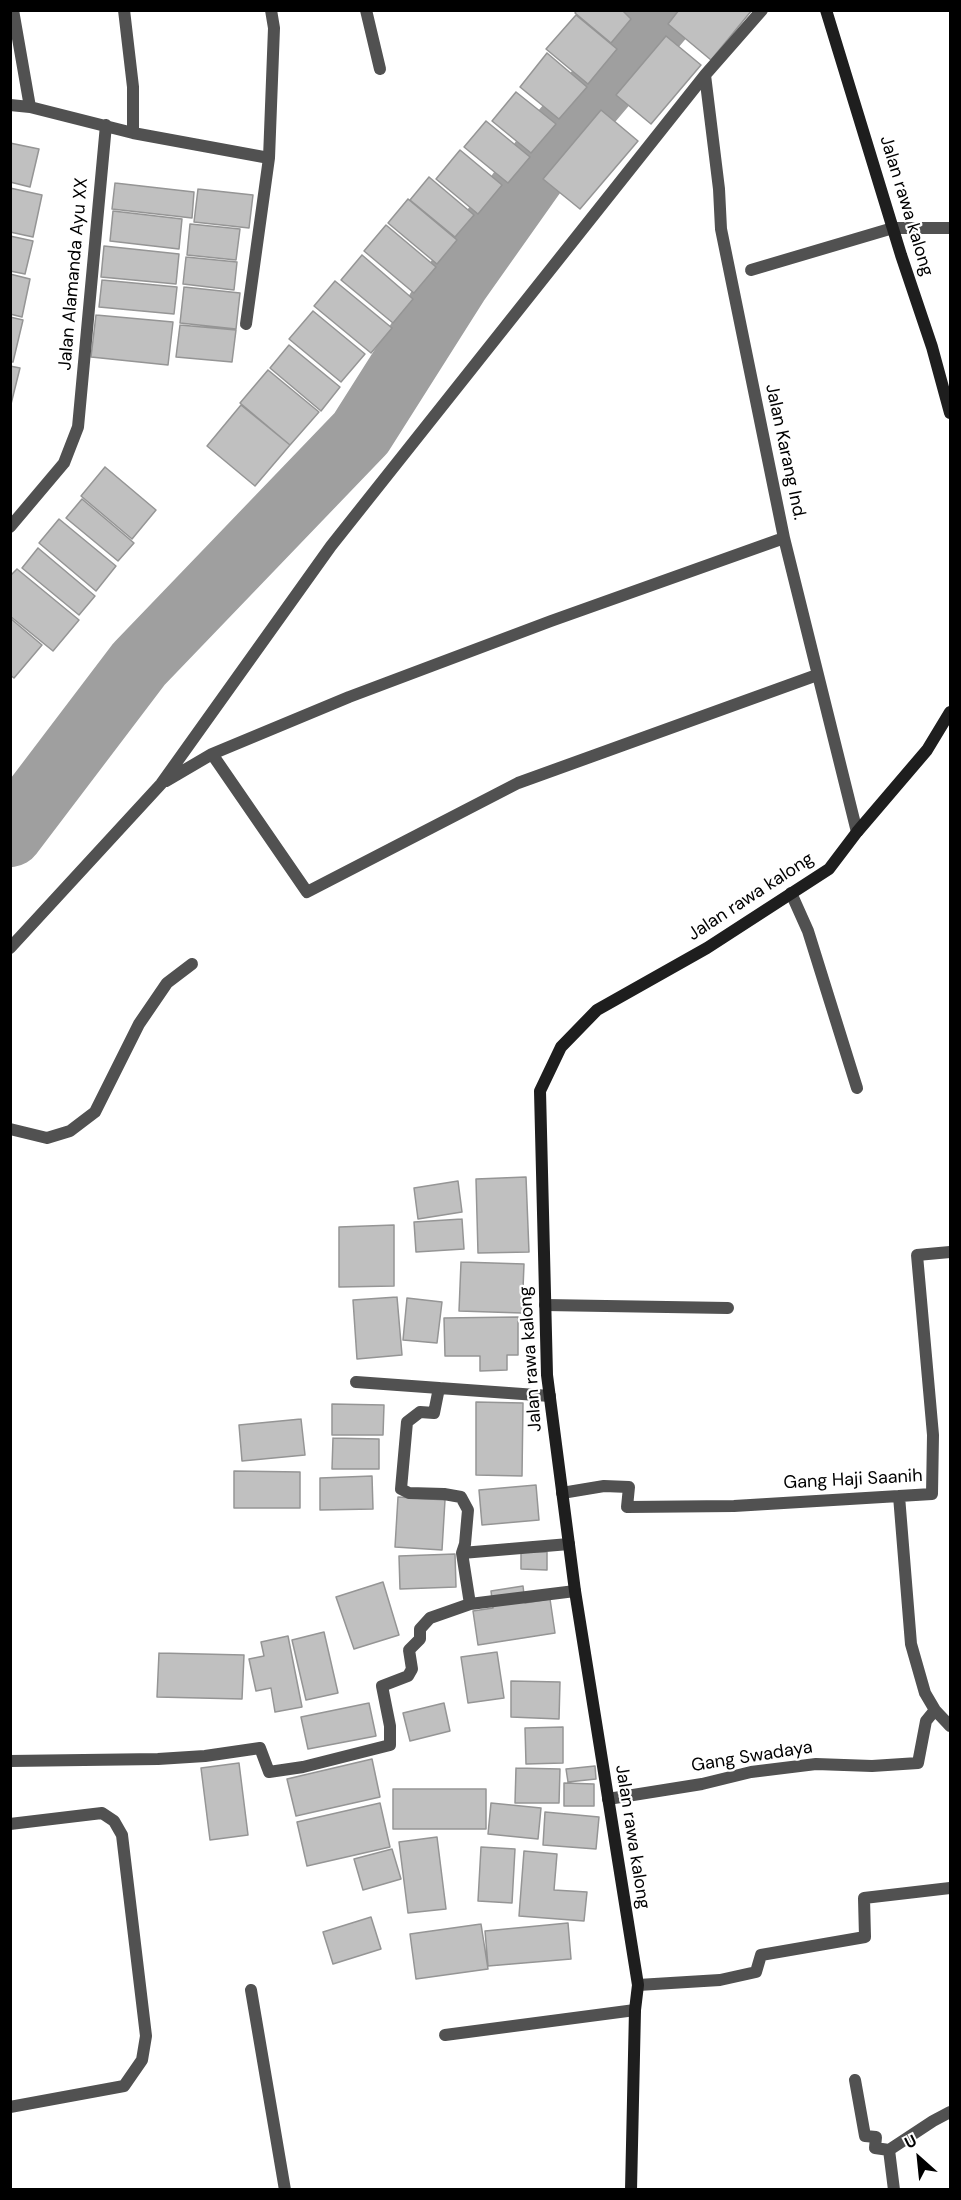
<!DOCTYPE html>
<html>
<head>
<meta charset="utf-8">
<style>
	body { margin:0 }
	#map { position:relative; width:961px; height:2200px; overflow:hidden; background:#fff; font-family:"DM Sans",sans-serif }
	canvas { display:block }
	.frame { position:absolute; inset:0; border:12px solid #000; pointer-events:none }
	.north { position:absolute; left:889px; top:2128px; width:60px; height:60px; -webkit-text-stroke:4px #fff; paint-order:stroke; rotate:333deg; font-size:16px; font-weight:700; line-height:24px; text-align:center; color:#000 }
	.north::after { content:''; display:block; margin:auto; width:21px; height:27px; background:#000; clip-path:polygon(50% 0,100% 100%,50% 72%,0 100%) }
</style>
</head>
<body>
<div id="map">
<canvas width="961" height="2200"></canvas>
<div class="frame"></div>
<div class="north">U</div>
</div>
<script>
const ctx = document.querySelector('canvas').getContext('2d');
ctx.lineJoin = 'round';
function toPath(rows) {
  const path = new Path2D();
  for (const r of rows) {
    path.moveTo(r[0], r[1]);
    for (let i = 2; i < r.length; i += 2) path.lineTo(r[i], r[i + 1]);
  }
  return path;
}
function trace(path, color, width, dash) {
  ctx.strokeStyle = color;
  ctx.lineWidth = width;
  ctx.lineCap = dash ? 'butt' : 'round';
  ctx.setLineDash(dash || []);
  ctx.stroke(path);
}
function paint(path, color) {
  ctx.fillStyle = color;
  ctx.fill(path, 'evenodd');
}
function label(font, color, halo, rows, align = 'center') {
  ctx.font = font + ' "DM Sans",sans-serif';
  ctx.lineWidth = 4.5;
  ctx.setLineDash([]);
  ctx.textBaseline = 'middle';
  ctx.strokeStyle = halo;
  ctx.fillStyle = color;
  for (const [text, x, y, turn = 0] of rows) {
    ctx.save();
    ctx.translate(x, y);
    ctx.rotate((+turn || 0) * Math.PI / 180);
    ctx.textAlign = isNaN(turn) ? turn : align;
    if (halo) ctx.strokeText(text, 0, 0);
    ctx.fillText(text, 0, 0);
    ctx.restore();
  }
}
const river = toPath([
	[10,834,139,664,361,433,456,283,560,136,667,10]
]);
const building = toPath([
	[577,10,622,10,631,19,611,43,575,13,577,10],
	[679,10,752,10,711,60,668,24,679,10],
	[576,15,617,49,588,84,546,49,576,15],
	[666,36,701,65,651,124,616,95,666,36],
	[547,53,587,87,559,119,520,87,547,53],
	[516,92,556,124,531,153,492,121,516,92],
	[601,110,638,141,580,209,543,179,601,110],
	[486,121,530,157,508,183,464,147,486,121],
	[10,143,39,149,30,187,10,182,10,143],
	[460,150,502,185,478,214,436,179,460,150],
	[429,177,474,215,455,237,410,200,429,177],
	[115,183,194,192,192,218,112,209,115,183],
	[10,188,42,195,33,237,10,232,10,188],
	[198,189,253,195,249,228,194,222,198,189],
	[408,199,457,240,437,264,388,223,408,199],
	[113,211,182,219,179,249,110,241,113,211],
	[190,224,240,229,236,260,187,255,190,224],
	[386,225,436,267,414,293,364,251,386,225],
	[10,236,33,241,25,274,10,271,10,236],
	[104,246,179,254,176,284,101,277,104,246],
	[362,255,413,299,393,323,341,280,362,255],
	[186,257,237,262,234,290,183,284,186,257],
	[10,274,30,279,22,317,10,314,10,274],
	[102,280,177,287,174,314,99,307,102,280],
	[335,281,392,328,371,353,314,306,335,281],
	[184,287,240,293,236,329,180,323,184,287],
	[313,311,365,354,341,382,289,339,313,311],
	[96,315,173,322,168,365,91,357,96,315],
	[10,317,23,320,13,362,10,362,10,317],
	[180,325,236,330,232,362,176,357,180,325],
	[289,345,340,387,321,411,270,368,289,345],
	[10,366,20,368,10,408,10,366],
	[268,370,319,412,290,445,240,403,268,370],
	[241,405,290,445,255,486,207,446,241,405],
	[105,467,156,510,132,539,81,496,105,467],
	[82,499,134,543,118,561,66,518,82,499],
	[59,519,116,566,96,591,39,543,59,519],
	[38,548,95,596,79,615,22,568,38,548],
	[17,569,79,620,53,651,10,616,10,576,17,569],
	[10,618,42,645,14,678,10,675,10,618],
	[526,1177,529,1252,478,1253,476,1179,526,1177],
	[458,1181,462,1212,418,1219,414,1188,458,1181],
	[462,1219,464,1249,416,1252,414,1222,462,1219],
	[394,1225,394,1286,339,1287,339,1227,394,1225],
	[461,1262,524,1264,522,1313,459,1311,461,1262],
	[397,1297,402,1355,357,1359,353,1300,397,1297],
	[407,1298,442,1302,437,1343,403,1340,407,1298],
	[518,1317,518,1355,507,1355,507,1370,480,1371,480,1356,445,1356,444,1318,518,1317],
	[476,1402,523,1403,522,1476,476,1475,476,1402],
	[332,1404,384,1405,383,1435,332,1435,332,1404],
	[301,1419,305,1455,242,1461,239,1425,301,1419],
	[333,1438,379,1439,379,1469,332,1469,333,1438],
	[234,1471,300,1472,300,1508,234,1508,234,1471],
	[372,1476,373,1509,320,1510,320,1478,372,1476],
	[536,1485,539,1520,482,1525,479,1490,536,1485],
	[398,1497,445,1500,442,1550,395,1547,398,1497],
	[521,1552,547,1552,547,1570,521,1569,521,1552],
	[455,1554,456,1587,400,1589,399,1556,455,1554],
	[383,1582,399,1635,354,1649,336,1597,383,1582],
	[523,1586,525,1603,550,1599,555,1633,478,1645,473,1611,493,1608,491,1591,523,1586],
	[324,1632,338,1693,306,1700,292,1640,324,1632],
	[288,1636,302,1707,275,1712,271,1688,256,1691,249,1659,264,1656,261,1642,288,1636],
	[497,1652,504,1698,468,1703,461,1657,497,1652],
	[159,1653,244,1655,242,1699,157,1697,159,1653],
	[511,1681,560,1682,559,1719,511,1717,511,1681],
	[369,1703,376,1736,308,1749,301,1717,369,1703],
	[444,1703,450,1731,410,1741,403,1713,444,1703],
	[563,1727,563,1763,526,1764,525,1728,563,1727],
	[372,1759,380,1797,296,1816,287,1779,372,1759],
	[239,1763,248,1835,210,1840,201,1768,239,1763],
	[595,1766,596,1779,568,1782,566,1769,595,1766],
	[516,1768,560,1769,559,1803,515,1803,516,1768],
	[564,1783,594,1784,594,1806,564,1806,564,1783],
	[393,1789,486,1789,486,1829,393,1829,393,1789],
	[380,1803,390,1847,307,1866,297,1822,380,1803],
	[491,1803,541,1808,538,1839,488,1834,491,1803],
	[545,1812,599,1817,596,1849,543,1845,545,1812],
	[437,1837,446,1909,408,1913,399,1842,437,1837],
	[481,1847,515,1849,512,1903,478,1901,481,1847],
	[392,1849,401,1879,363,1890,354,1859,392,1849],
	[524,1851,557,1854,554,1890,587,1892,584,1921,519,1916,524,1851],
	[371,1917,381,1949,333,1964,323,1932,371,1917],
	[568,1923,571,1959,488,1966,485,1931,568,1923],
	[481,1924,488,1969,416,1979,410,1934,481,1924]
]);
const lane = toPath([
	[751,270,893,228],
	[10,1824,102,1813,114,1821,122,1835,146,2036,142,2060,124,2086,10,2107],
	[445,2035,635,2010]
]);
const street = toPath([
	[13,10,30,107],
	[124,10,133,87,133,133],
	[366,10,380,69],
	[705,75,719,189,721,229,784,538,857,832],
	[10,105,30,107,133,133,269,158],
	[893,228,950,228],
	[246,324,269,158,274,28,271,10],
	[10,527,64,463,78,427,106,125],
	[212,754,307,892,518,783,817,675],
	[166,781,212,754,349,697,551,621,784,538],
	[791,893,808,931,857,1088],
	[10,948,161,784,331,546,705,75,762,10],
	[10,1129,47,1138,70,1131,95,1112,139,1024,167,983,192,964],
	[545,1305,728,1308],
	[356,1382,550,1396],
	[562,1493,604,1486,629,1487,627,1507,734,1506,932,1494,933,1435,917,1255,950,1252],
	[899,1496,911,1644,925,1693,935,1710,950,1726],
	[462,1553,569,1544],
	[470,1604,575,1591],
	[10,1761,158,1759,205,1756,260,1748,269,1772,303,1767,390,1745,390,1726,382,1686,408,1676,412,1669,409,1650,420,1639,420,1629,430,1618,470,1604,462,1553,465,1544,468,1510,461,1497,444,1494,409,1493,401,1489,407,1422,420,1412,434,1413,439,1388],
	[608,1799,702,1784,751,1772,816,1764,872,1766,918,1763,926,1721,935,1710],
	[638,1985,720,1980,756,1972,761,1955,865,1937,864,1898,950,1888],
	[251,1990,285,2190],
	[855,2080,865,2136,876,2137,875,2148,889,2150,894,2190],
	[889,2150,933,2121,950,2112]
]);
const secondary = toPath([
	[826,10,901,255,932,347,950,413],
	[631,2190,635,2010,638,1985,575,1591,547,1375,540,1091,561,1047,597,1010,707,948,829,869,857,832,927,750,950,712]
]);
const streetNames = [
	["Jalan rawa kalong",906,206,73],
	["Jalan Alamanda Ayu XX",74,274,-85],
	["Jalan Karang Ind.",785,452,78],
	["Jalan rawa kalong",751,897,-33],
	["Jalan rawa kalong",531,1359,-94],
	["Gang Haji Saanih",853,1480,-3],
	["Gang Swadaya",752,1757,-9],
	["Jalan rawa kalong",632,1837,81]
];
trace(river, '#9f9f9f', 66);
paint(building, '#c0c0c0');
trace(building, '#959595', 1.5);
trace(lane, '#515151', 12);
trace(street, '#515151', 12);
trace(secondary, '#1e1e1e', 12);
label('18px', '#000', '#fff', streetNames);
</script>
</body>
</html>
